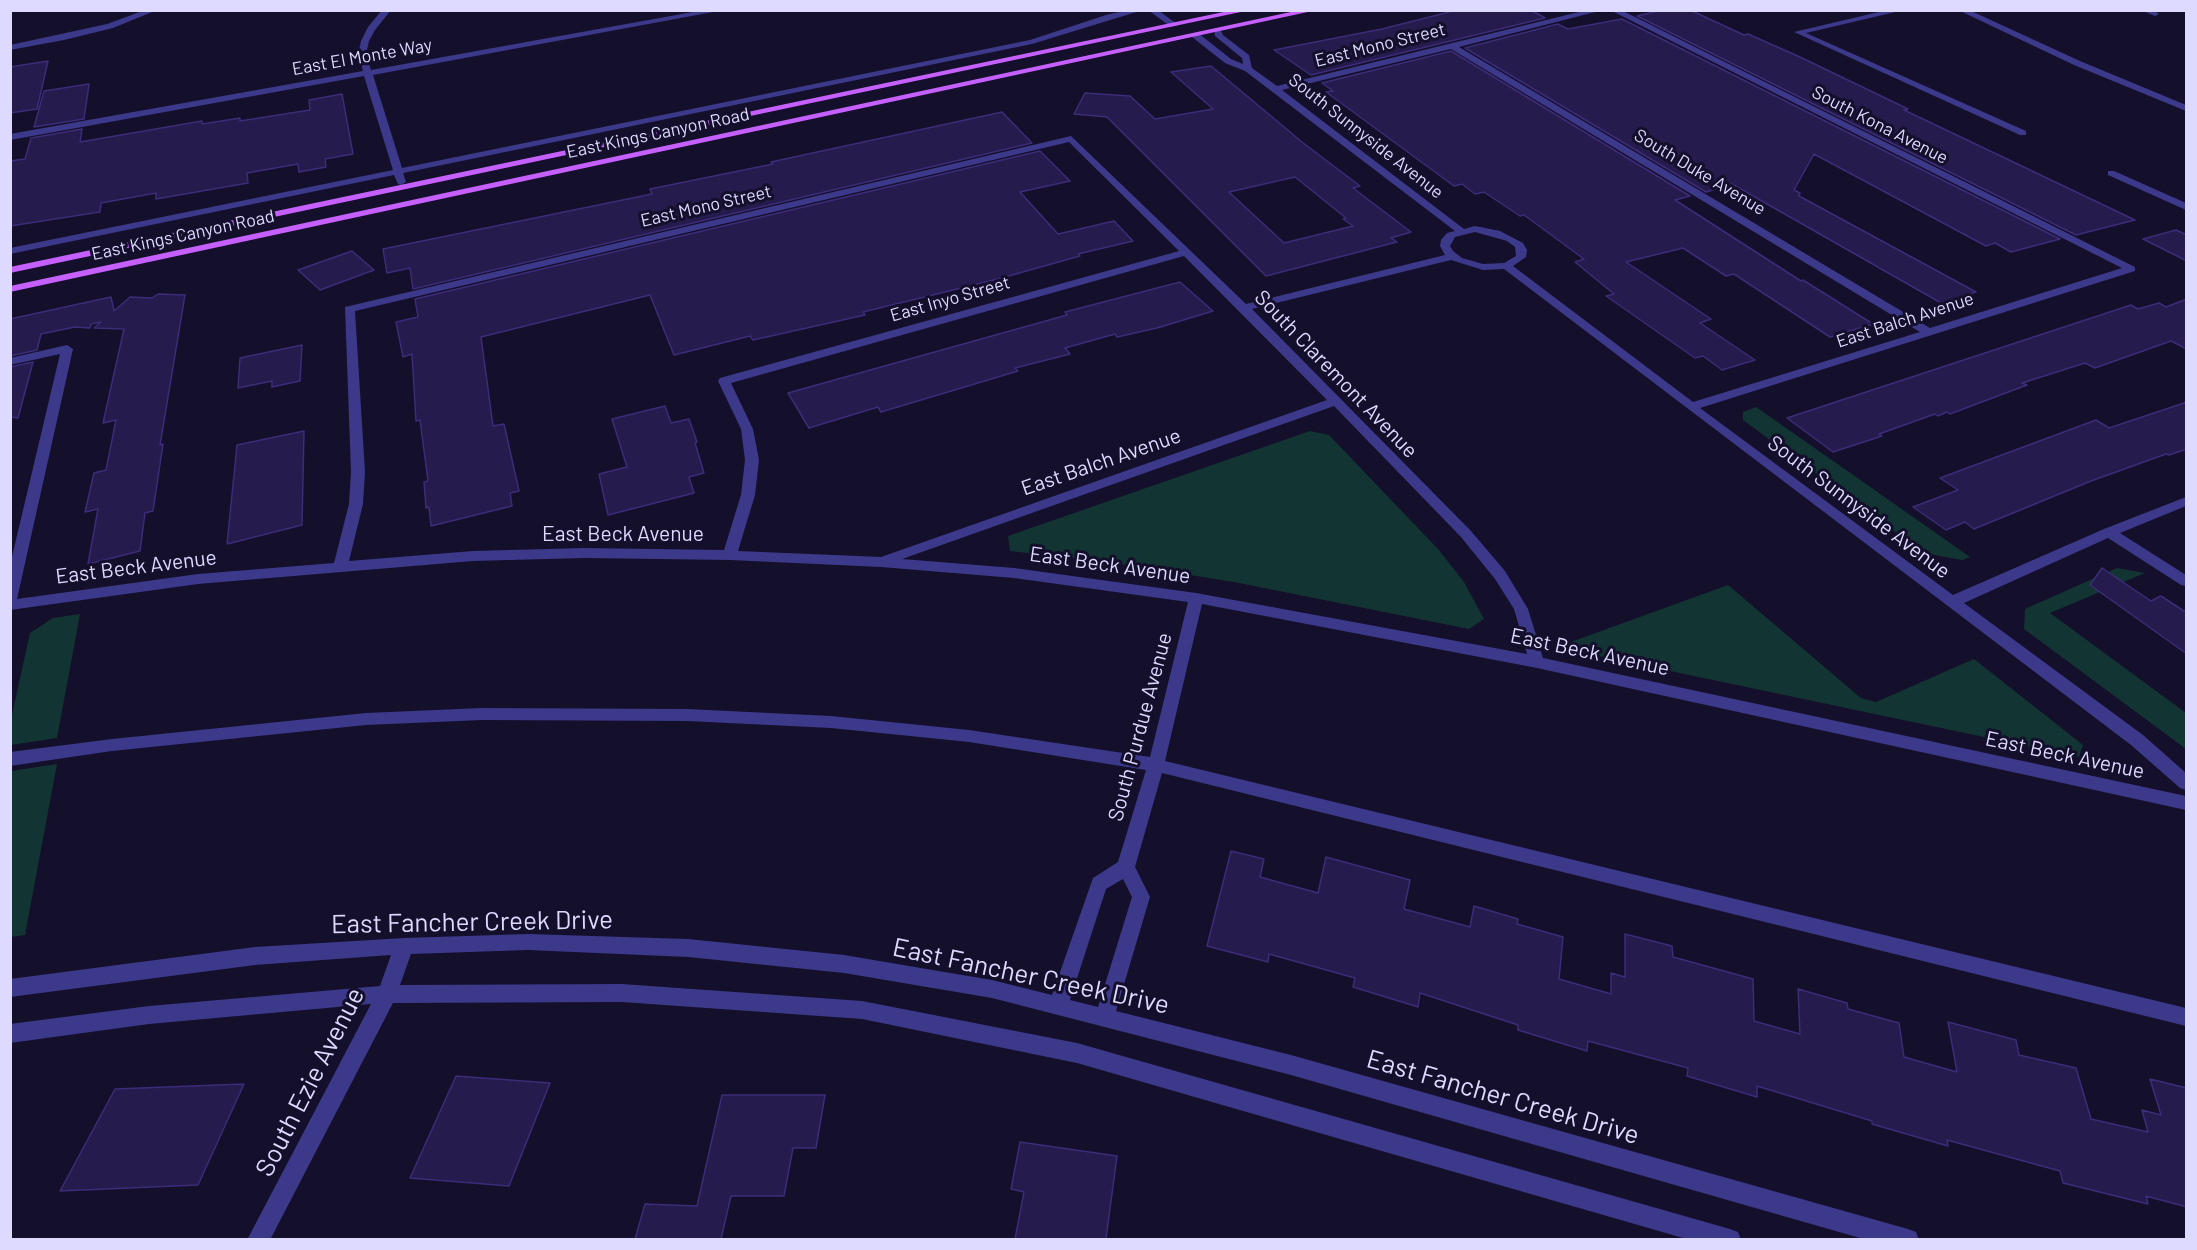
<!DOCTYPE html>
<html>
<head>
<meta charset="utf-8">
<style>
	body { margin:0 }
	#map { position:relative; width:2197px; height:1250px; overflow:hidden; background:#140f2a; font-family:Barlow,sans-serif }
	canvas { display:block }
	.frame { position:absolute; inset:0; border:12px solid #ddd9ff; pointer-events:none }
</style>
</head>
<body>
<div id="map">
<canvas width="2197" height="1250"></canvas>
<div class="frame"></div>
</div>
<script>
const ctx = document.querySelector('canvas').getContext('2d');
ctx.lineJoin = 'round';
function paint(path, color) {
  ctx.fillStyle = color;
  ctx.fill(path, 'evenodd');
}
function toPath(rows) {
  const path = new Path2D();
  for (const r of rows) {
    path.moveTo(r[0], r[1]);
    for (let i = 2; i < r.length; i += 2) path.lineTo(r[i], r[i + 1]);
  }
  return path;
}
function trace(path, color, width, dash) {
  ctx.strokeStyle = color;
  ctx.lineWidth = width;
  ctx.lineCap = dash ? 'butt' : 'round';
  ctx.setLineDash(dash || []);
  ctx.stroke(path);
}
function label(font, color, halo, rows, align = 'center') {
  ctx.font = font + ' Barlow,sans-serif';
  ctx.lineWidth = 6;
  ctx.setLineDash([]);
  ctx.textBaseline = 'middle';
  ctx.strokeStyle = halo;
  ctx.fillStyle = color;
  for (const [text, x, y, turn = 0] of rows) {
    ctx.save();
    ctx.translate(x, y);
    ctx.rotate((+turn || 0) * Math.PI / 180);
    ctx.textAlign = isNaN(turn) ? turn : align;
    if (halo) ctx.strokeText(text, 0, 0);
    ctx.fillText(text, 0, 0);
    ctx.restore();
  }
}
const green = toPath([
	[1756,407,1859,479,1970,557,1962,560,1924,553,1743,420,1743,412],
	[1310,431,1329,435,1438,549,1464,582,1484,619,1469,629,1234,582,1108,562,1010,551,1008,536],
	[2117,568,2145,573,2050,613,2186,713,2186,749,2024,629,2025,609],
	[1728,585,1861,698,1876,702,1974,659,2083,745,2079,757,1580,652,1568,643],
	[80,614,57,738,11,745,11,719,30,633,53,618],
	[57,764,25,935,11,937,11,771]
]);
const building = toPath([
	[1457,10,1531,10,1545,18,1311,75,1274,50,1382,29,1457,10],
	[1663,10,1690,10,1744,35,1748,34,1800,57,1908,109,1904,110,2135,220,2076,235,1637,16,1663,10],
	[1622,19,2060,239,2011,252,1995,243,1986,246,1814,154,1794,190,1800,193,1799,196,1976,292,1941,303,1732,184,1706,192,1465,48,1558,24,1568,29,1622,19],
	[1451,51,1690,196,1675,200,1801,281,1803,280,1873,324,1830,337,1734,274,1726,276,1683,248,1626,262,1711,319,1700,323,1755,360,1722,370,1703,356,1695,358,1606,296,1614,294,1575,262,1584,259,1524,215,1520,216,1484,192,1475,194,1462,184,1454,186,1326,92,1333,91,1322,83,1451,51],
	[48,61,37,109,10,113,10,67,48,61],
	[1211,66,1302,142,1360,186,1353,188,1411,232,1391,238,1397,242,1266,276,1107,117,1074,114,1085,93,1130,96,1155,119,1213,109,1171,72,1211,66],
	[1295,177,1346,218,1343,219,1353,226,1284,243,1229,192,1295,177],
	[89,84,84,119,34,127,44,91,89,84],
	[342,94,353,154,325,159,326,167,299,172,298,164,247,173,248,183,156,199,156,193,101,203,100,212,10,226,10,161,25,159,31,138,82,129,80,142,202,121,202,124,240,118,240,121,310,110,309,100,342,94],
	[1002,112,1032,143,413,289,410,268,387,273,383,249,652,194,650,189,773,164,771,162,1002,112],
	[1040,151,1070,181,1020,192,1058,234,1114,221,1133,241,1078,254,1080,256,998,279,863,312,865,315,753,340,750,336,674,355,650,295,481,337,493,426,504,424,519,491,510,493,512,506,431,526,429,507,426,508,424,482,428,481,420,420,416,421,412,354,403,357,396,322,418,317,415,299,1040,151],
	[2176,230,2187,235,2187,261,2143,239,2176,230],
	[352,251,374,270,320,290,298,270,352,251],
	[1180,282,1213,311,1157,328,1117,337,1115,334,1065,348,1070,354,1015,368,1018,371,881,412,878,407,809,428,788,393,1067,315,1065,312,1180,282],
	[158,294,185,295,160,445,163,444,153,511,145,513,140,551,88,564,98,509,85,512,94,473,106,470,116,420,103,423,124,329,94,328,101,322,91,324,90,328,75,327,41,334,37,350,10,356,10,319,111,297,114,311,130,297,152,298,158,294],
	[2187,299,2187,349,2171,341,2095,368,2085,363,2022,383,2027,385,1950,414,1947,412,1938,416,1935,414,1879,434,1882,436,1833,452,1787,418,2131,305,2138,309,2159,303,2166,307,2187,299],
	[302,345,300,381,272,387,272,381,238,388,240,358,302,345],
	[33,362,18,418,10,417,10,367,33,362],
	[2187,402,2187,449,2169,455,2166,454,2091,481,1974,529,1965,522,1946,530,1913,507,1958,490,1940,478,2096,420,2109,428,2187,402],
	[665,406,671,423,689,419,697,442,695,443,704,473,689,477,694,493,608,515,599,474,627,467,612,419,665,406],
	[304,431,302,525,227,544,237,445,304,431],
	[2102,568,2151,601,2161,596,2187,613,2187,654,2090,585,2102,568],
	[1231,851,1264,859,1260,877,1318,893,1326,857,1410,880,1404,909,1470,927,1474,906,1518,919,1517,924,1563,937,1559,979,1611,994,1611,973,1625,977,1625,934,1672,946,1673,957,1753,979,1754,1021,1800,1034,1798,989,1847,1003,1848,1009,1899,1023,1904,1057,1957,1072,1948,1022,2016,1040,2019,1055,2076,1068,2091,1119,2148,1132,2142,1110,2161,1115,2150,1079,2187,1088,2187,1207,2146,1196,2148,1204,2063,1183,2060,1171,1947,1140,1948,1146,1872,1124,1872,1121,1757,1086,1757,1097,1687,1076,1688,1068,1588,1041,1587,1051,1518,1030,1518,1025,1420,993,1418,1007,1353,987,1355,978,1269,954,1268,962,1207,946,1231,851],
	[456,1076,550,1083,509,1186,410,1178,456,1076],
	[244,1084,198,1185,60,1191,115,1089,244,1084],
	[722,1095,825,1095,816,1148,793,1148,784,1196,731,1196,721,1239,635,1239,645,1204,697,1206,722,1095],
	[1020,1142,1117,1156,1106,1239,1015,1239,1024,1192,1011,1189,1020,1142]
]);
const minor = toPath([
	[145,10,157,10,113,28,64,40,10,50,10,45,107,24,145,10],
	[382,10,391,10,375,30,369,41,366,54,371,70,704,10,724,10,373,75,402,168,1030,40,1106,15,1127,10,1143,10,1032,44,403,173,406,182,401,185,398,184,394,175,10,254,10,248,393,170,364,76,10,140,10,134,363,71,358,54,361,41,368,27,382,10],
	[1148,10,1158,10,1178,25,1171,27,1148,10],
	[1587,10,1603,10,1459,47,1930,328,2122,268,1610,10,1621,10,2135,267,2135,271,1700,408,1953,595,2104,529,2186,497,2186,506,2120,533,2186,575,2186,586,2181,585,2108,538,1964,603,2143,735,2186,773,2186,790,2180,788,2131,745,1504,269,1483,270,1451,260,1252,309,1471,531,1505,571,1528,609,1543,658,2186,796,2186,810,1537,668,1202,604,1165,761,2186,1008,2186,1026,1162,773,1135,867,1150,897,1116,1011,1291,1055,1908,1229,1916,1232,1919,1240,1867,1240,1291,1075,992,998,844,973,688,957,528,950,411,954,400,985,622,984,862,1001,1077,1043,1730,1229,1738,1232,1741,1240,1690,1240,1077,1063,862,1019,622,1002,393,1003,270,1240,247,1240,371,1004,149,1024,10,1043,10,1024,149,1006,380,986,391,955,255,965,10,997,10,979,255,947,404,938,528,934,688,939,844,955,992,980,1052,995,1093,878,1118,862,1146,770,969,742,831,728,687,721,482,720,366,725,112,751,10,766,10,752,112,739,366,713,482,708,687,709,831,716,969,730,1150,757,1188,602,1014,578,881,567,730,560,584,558,473,561,198,584,10,610,10,565,60,354,10,365,10,358,67,345,73,349,17,599,198,574,334,563,349,504,351,472,345,307,1071,136,1246,304,1445,255,1440,246,1441,240,1447,233,1455,231,1245,71,1225,63,1192,37,1192,33,1198,33,1231,59,1243,64,1242,58,1215,36,1214,29,1220,29,1223,35,1249,55,1252,68,1277,86,1587,10],
	[1451,49,1920,332,1693,402,1513,266,1526,257,1527,250,1523,243,1500,231,1475,226,1464,229,1282,90,1451,49],
	[1069,142,1179,251,720,378,718,381,741,429,745,460,741,495,724,550,584,548,473,551,349,561,363,504,365,472,355,311,1069,142],
	[1475,232,1507,241,1515,247,1516,256,1504,263,1483,264,1462,258,1453,251,1450,246,1455,237,1475,232],
	[1184,256,1327,400,881,557,738,551,755,495,759,460,753,429,731,383,1184,256],
	[1334,406,1461,537,1495,579,1514,609,1527,654,1196,593,1014,568,902,559,1334,406],
	[1123,879,1132,897,1098,1007,1070,1000,1106,889,1123,879],
	[1887,10,1904,10,1806,33,2026,131,2026,135,2020,135,1794,32,1887,10],
	[1958,10,1969,10,2080,61,2186,105,2186,111,2074,65,1958,10],
	[2141,10,2153,10,2159,14,2155,16,2141,10],
	[2108,171,2114,171,2186,203,2186,210,2108,175,2108,171]
]);
const major = toPath([
	[1233,10,1250,10,10,273,10,267,1233,10],
	[1300,10,1317,10,10,292,10,286,1300,10]
]);
const farStreetnames = [
	["East Mono Street",1380,45,-14],
	["East El Monte Way",362,57,-10],
	["South Kona Avenue",1880,125,27],
	["East Kings Canyon Road",658,133,-12],
	["South Sunnyside Avenue",1366,136,38],
	["South Duke Avenue",1700,172,31],
	["East Mono Street",706,206,-13],
	["East Kings Canyon Road",183,235,-12],
	["East Inyo Street",950,299,-16],
	["East Balch Avenue",1905,320,-18]
];
const streetNames = [
	["South Claremont Avenue",1336,374,46],
	["East Balch Avenue",1101,462,-19],
	["South Sunnyside Avenue",1859,507,37],
	["East Beck Avenue",623,534],
	["East Beck Avenue",1110,565,8],
	["East Beck Avenue",136,567,-7],
	["East Beck Avenue",1590,652,12],
	["South Purdue Avenue",1140,727,-75],
	["East Beck Avenue",2065,755,12]
];
const nearStreetnames = [
	["East Fancher Creek Drive",472,922,-1],
	["East Fancher Creek Drive",1031,976,12],
	["South Ezie Avenue",310,1082,-63],
	["East Fancher Creek Drive",1503,1097,16]
];
paint(green, '#123534');
paint(building, '#251b4c');
trace(building, '#3c2c79', 1.5);
paint(minor, '#3c398b');
paint(major, '#c560ff');
label('18px', '#ddd9ff', '#140f2a', farStreetnames);
label('21px', '#ddd9ff', '#140f2a', streetNames);
label('26px', '#ddd9ff', '#140f2a', nearStreetnames);
</script>
</body>
</html>
